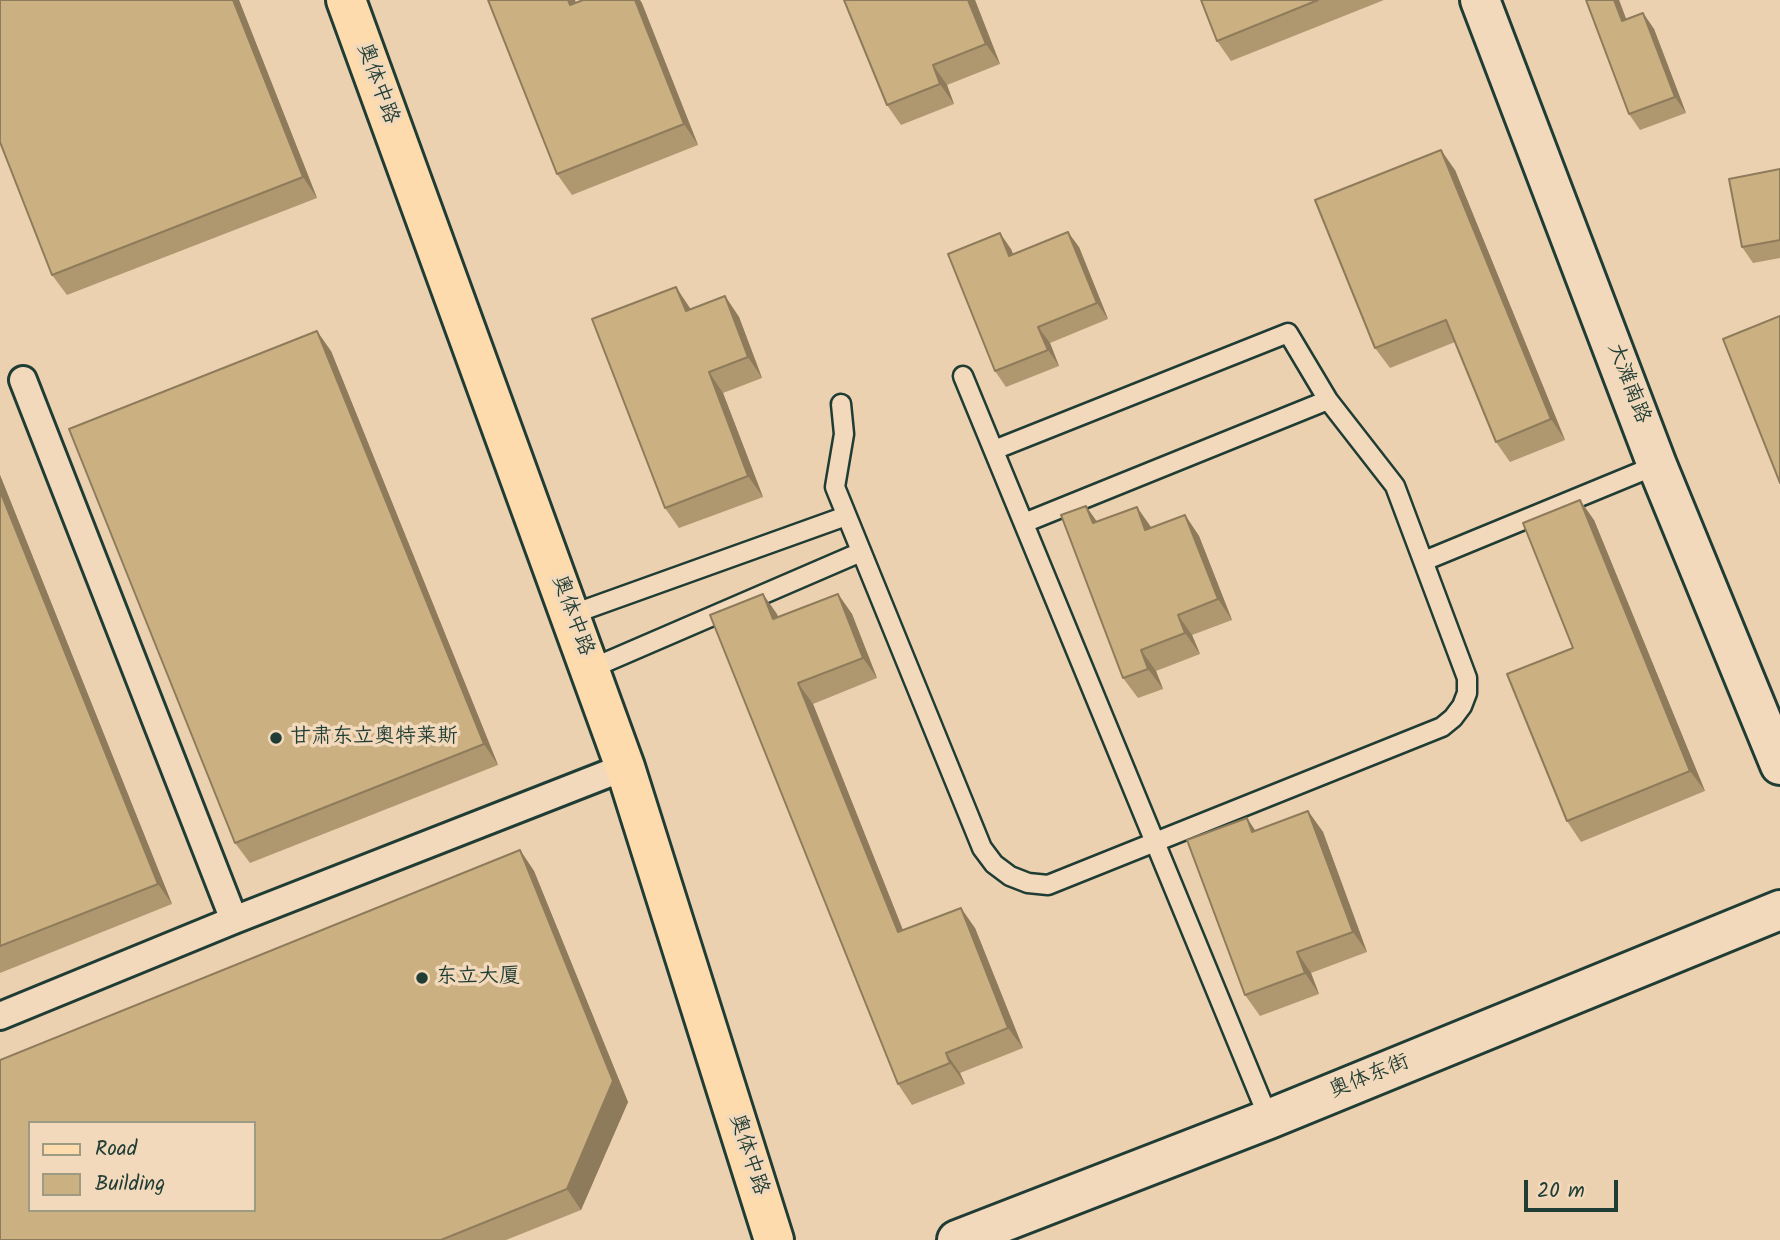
<!DOCTYPE html>
<html>
<head>
<meta charset="utf-8">
<style>
	body { margin:0 }
	#map { position:relative; width:1780px; height:1240px; overflow:hidden; background:#ecd1b0; font-family:Kalam,sans-serif }
	canvas { display:block }
	.legend { position:absolute; left:28px; top:1121px; width:228px; height:91px; box-sizing:border-box; background:#f3d9bb; border:2px solid #9e9b85; margin:0; padding:9px 12px; list-style:none; font-size:21px; color:#1f3d34 }
	.legend li { display:flex; align-items:center; gap:14px; height:35px }
	.legend b { width:35px; border:2px solid #9e9b85 }
	.scale { position:absolute; left:1524px; top:1180px; width:94px; height:32px; box-sizing:border-box; border:4px solid #1f3d34; border-top:0; padding-left:9px; font-size:21px; line-height:24px; white-space:nowrap; color:#1f3d34; -webkit-text-stroke:5px #f3d9bb; paint-order:stroke }
</style>
</head>
<body>
<div id="map">
<canvas width="1780" height="1240"></canvas>
<ul class="legend">
<li><b style="height:9px;background:#fedbac"></b>Road</li>
<li><b style="height:19px;background:#cbb082"></b>Building</li>
</ul>
<div class="scale">20 m</div>
</div>
<script>
const ctx = document.querySelector('canvas').getContext('2d');
ctx.lineJoin = 'round';
function toPath(rows) {
  const path = new Path2D();
  for (const r of rows) {
    path.moveTo(r[0], r[1]);
    for (let i = 2; i < r.length; i += 2) path.lineTo(r[i], r[i + 1]);
  }
  return path;
}
function trace(path, color, width, dash) {
  ctx.strokeStyle = color;
  ctx.lineWidth = width;
  ctx.lineCap = dash ? 'butt' : 'round';
  ctx.setLineDash(dash || []);
  ctx.stroke(path);
}
function paint(path, color) {
  ctx.fillStyle = color;
  ctx.fill(path, 'evenodd');
}
function label(font, color, halo, rows, align = 'center') {
  ctx.font = font + ' Kalam,"LXGW WenKai TC",sans-serif';
  ctx.lineWidth = 7;
  ctx.setLineDash([]);
  ctx.textBaseline = 'middle';
  ctx.strokeStyle = halo;
  ctx.fillStyle = color;
  for (const [text, x, y, turn = 0] of rows) {
    ctx.save();
    ctx.translate(x, y);
    ctx.rotate((+turn || 0) * Math.PI / 180);
    ctx.textAlign = isNaN(turn) ? turn : align;
    if (halo) ctx.strokeText(text, 0, 0);
    ctx.fillText(text, 0, 0);
    ctx.restore();
  }
}
const service = toPath([
	[963,376,1269,1119],
	[841,404,844,434,835,487,982,848,994,864,1010,876,1028,883,1048,885,1442,727,1453,718,1462,706,1467,693,1467,678,1395,486,1328,400,1288,333,994,450],
	[1024,523,1328,400],
	[1424,561,1657,465],
	[570,615,846,516],
	[590,669,861,552]
]);
const pedestrian = toPath([
	[23,380,234,920],
	[0,1016,234,920,625,767]
]);
const tertiary = toPath([
	[1480,0,1657,465,1780,765]
]);
const secondary = toPath([
	[957,1240,1269,1119,1780,910]
]);
const primary = toPath([
	[346,0,625,767,774,1240]
]);
const wall = toPath([
	[239,0,317,198,67,295,52,275],
	[583,0,640,0,698,145,572,195,557,174,576,3],
	[975,0,1000,64,947,85,954,104,901,125,887,105],
	[1201,0,1384,0,1231,61,1217,41],
	[1586,0,1619,0,1626,19,1643,13,1654,29,1686,113,1640,130,1629,114],
	[1780,169,1780,258,1753,263,1742,247],
	[1455,170,1565,440,1510,462,1496,442,1455,342,1390,368,1375,348],
	[1079,247,1108,319,1050,343,1059,366,1006,387,995,371,1011,249,1013,254],
	[725,296,739,317,762,378,723,393,763,497,679,528,665,508,691,309],
	[331,351,498,765,250,863,235,843],
	[0,475,172,904,0,973],
	[1185,515,1199,536,1232,620,1192,635,1200,654,1156,671,1163,689,1138,698,1123,678,1097,522,1152,528],
	[1594,520,1705,791,1581,842,1567,821,1573,648],
	[838,594,852,614,877,678,813,704,903,930,975,928,1023,1048,960,1073,965,1084,912,1105,898,1084,777,614,778,617],
	[1308,811,1323,832,1367,952,1311,973,1319,994,1260,1016,1245,995,1256,831],
	[520,850,534,871,628,1102,581,1210,506,1240,0,1240]
]);
const shadedWall = toPath([
	[233,0,239,0,317,198,303,177],
	[568,0,575,0,585,25,570,5],
	[635,0,640,0,642,3,698,145,684,124],
	[968,0,975,0,1000,64,986,44],
	[1614,0,1619,0,1633,37,1622,21],
	[1643,13,1654,29,1686,113,1675,97],
	[933,65,947,85,954,104,940,84],
	[1441,150,1455,170,1565,440,1551,419],
	[1068,232,1079,247,1108,319,1097,303],
	[1000,233,1011,249,1020,271,1009,256],
	[676,287,690,308,700,332,686,311],
	[725,296,739,317,762,378,748,357],
	[1038,327,1050,343,1059,366,1048,350],
	[317,331,331,351,498,765,484,744],
	[709,372,723,393,763,497,748,476],
	[0,475,172,904,158,884,0,491],
	[1580,500,1594,520,1705,791,1690,771],
	[1086,506,1100,526,1093,523],
	[1137,507,1151,527,1160,551,1145,530],
	[1185,515,1199,536,1232,620,1218,599],
	[763,594,777,614,787,640,773,619],
	[838,594,852,614,877,678,863,658],
	[1178,615,1192,635,1200,654,1185,633],
	[1141,650,1156,671,1163,689,1148,669],
	[798,683,813,704,912,953,898,932],
	[1308,811,1323,832,1367,952,1353,932],
	[1247,818,1261,839,1252,832],
	[520,850,534,871,628,1102,581,1210,567,1189],
	[961,908,975,928,1023,1048,1008,1028],
	[1297,952,1311,973,1319,994,1305,973],
	[946,1053,960,1073,965,1084,950,1063]
]);
const building = toPath([
	[0,0,233,0,303,177,52,275,0,142,0,0],
	[488,0,568,0,570,5,583,0,635,0,684,124,557,174,488,0],
	[844,0,968,0,986,44,933,65,940,84,887,105,844,0],
	[1201,0,1318,0,1217,41,1201,0],
	[1586,0,1614,0,1622,21,1643,13,1675,97,1629,114,1586,0],
	[1441,150,1551,419,1496,442,1446,320,1375,348,1315,200,1441,150],
	[1780,169,1780,240,1742,247,1729,179,1780,169],
	[1068,232,1097,303,1038,327,1048,350,995,371,948,254,1000,233,1009,256,1068,232],
	[676,287,686,311,725,296,748,357,709,372,748,476,665,508,592,319,676,287],
	[1780,316,1780,483,1723,339,1780,316],
	[317,331,484,744,235,843,69,429,317,331],
	[0,491,158,884,0,946,0,491],
	[1580,500,1690,771,1567,821,1507,674,1573,648,1523,523,1580,500],
	[1086,506,1093,523,1137,507,1145,530,1185,515,1218,599,1178,615,1185,633,1141,650,1148,669,1123,678,1061,515,1086,506],
	[763,594,773,619,838,594,863,658,798,683,898,932,961,908,1008,1028,946,1053,950,1063,898,1084,710,615,763,594],
	[1308,811,1353,932,1297,952,1305,973,1245,995,1187,840,1247,818,1252,832,1308,811],
	[520,850,613,1081,567,1189,441,1240,0,1240,0,1060,520,850],
	[30,1123,254,1123,254,1210,30,1210,30,1123]
]);
const markers = [
	[276,738,7,"#1f3d34"],
	[422,978,7,"#1f3d34"]
];
const streetNames = [
	["奥体中路",376,84,70],
	["大滩南路",1627,384,69],
	["奥体中路",571,616,70],
	["奥体东街",1370,1078,-22],
	["奥体中路",747,1155,72]
];
const poiNames = [
	["甘肃东立奥特莱斯",290,738],
	["东立大厦",436,978]
];
trace(service, '#1f3d34', 23);
trace(pedestrian, '#1f3d34', 32);
trace(tertiary, '#1f3d34', 44);
trace(secondary, '#1f3d34', 44);
trace(primary, '#1f3d34', 44);
trace(service, '#f3d9bb', 18);
trace(pedestrian, '#f3d9bb', 26);
trace(tertiary, '#f3d9bb', 38);
trace(secondary, '#f3d9bb', 38);
trace(primary, '#fedbac', 38);
paint(wall, '#af9770');
paint(shadedWall, '#8e7b5b');
paint(building, '#cbb082');
trace(building, '#8e7b5b', 2);
for (const [x, y, r, color] of markers) {
  const dot = new Path2D();
  dot.arc(x, y, r, 0, 2 * Math.PI);
  ctx.fillStyle = color;
  ctx.fill(dot);
  trace(dot, '#f3d9bb', 2.5);
}
label('21px', '#1f3d34', '#f3d9bb', streetNames);
label('21px', '#1f3d34', '#f3d9bb', poiNames, 'left');
</script>
</body>
</html>
